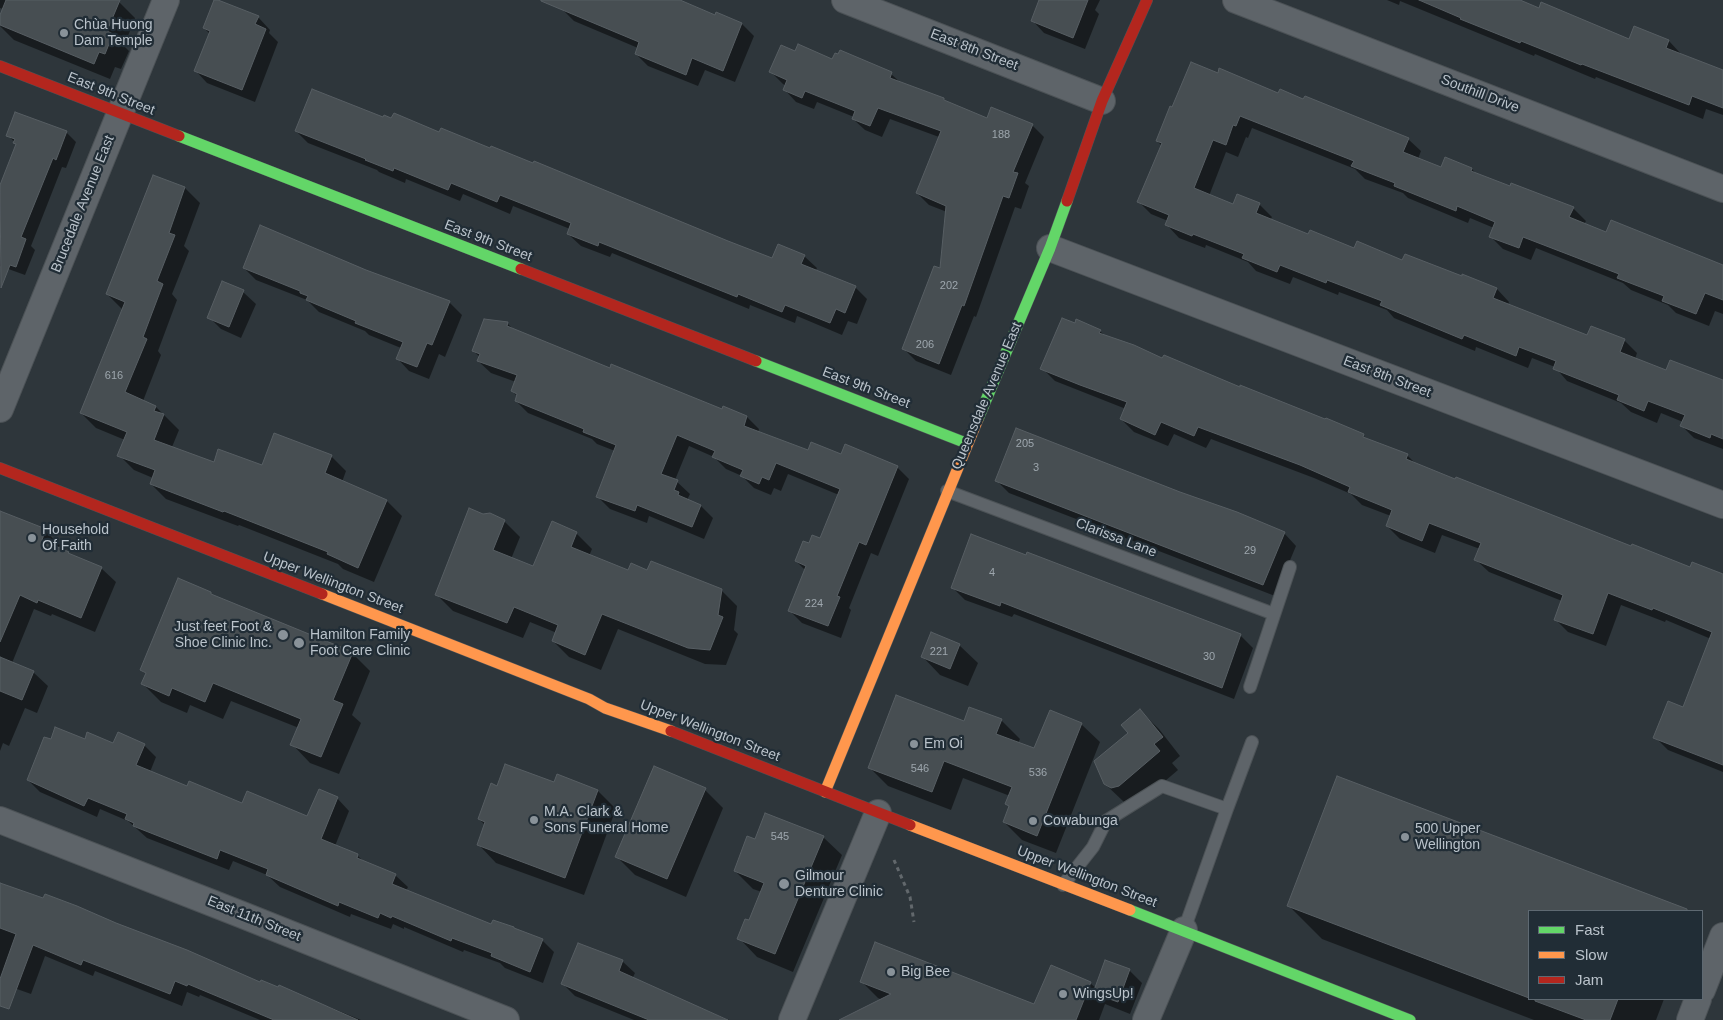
<!DOCTYPE html>
<html>
<head>
<meta charset="utf-8">
<style>
	body { margin:0 }
	#map { position:relative; width:1723px; height:1020px; overflow:hidden; background:#2e363b; font-family:Helvetica,sans-serif }
	canvas { display:block }
	.legend { position:absolute; left:1528px; top:910px; width:175px; height:90px; box-sizing:border-box; background:#212d36; border:1px solid #5e6972; margin:0; padding:6px 9px; list-style:none; font-size:15px; color:#bac3cb }
	.legend li { display:flex; align-items:center; gap:10px; height:25px }
	.legend b { width:25px; border:1px solid #5e6972 }
</style>
</head>
<body>
<div id="map">
<canvas width="1723" height="1020"></canvas>
<ul class="legend">
<li><b style="height:6px;background:#63d668"></b>Fast</li>
<li><b style="height:6px;background:#ff974d"></b>Slow</li>
<li><b style="height:6px;background:#b3261e"></b>Jam</li>
</ul>
</div>
<script>
const ctx = document.querySelector('canvas').getContext('2d');
ctx.lineJoin = 'round';
function paint(path, color) {
  ctx.fillStyle = color;
  ctx.fill(path, 'evenodd');
}
function toPath(rows) {
  const path = new Path2D();
  for (const r of rows) {
    path.moveTo(r[0], r[1]);
    for (let i = 2; i < r.length; i += 2) path.lineTo(r[i], r[i + 1]);
  }
  return path;
}
function trace(path, color, width, dash) {
  ctx.strokeStyle = color;
  ctx.lineWidth = width;
  ctx.lineCap = dash ? 'butt' : 'round';
  ctx.setLineDash(dash || []);
  ctx.stroke(path);
}
function label(font, color, halo, rows, align = 'center') {
  ctx.font = font + ' Helvetica,sans-serif';
  ctx.lineWidth = 4.5;
  ctx.setLineDash([]);
  ctx.textBaseline = 'middle';
  ctx.strokeStyle = halo;
  ctx.fillStyle = color;
  for (const [text, x, y, turn = 0] of rows) {
    ctx.save();
    ctx.translate(x, y);
    ctx.rotate((+turn || 0) * Math.PI / 180);
    ctx.textAlign = isNaN(turn) ? turn : align;
    if (halo) ctx.strokeText(text, 0, 0);
    ctx.fillText(text, 0, 0);
    ctx.restore();
  }
}
const shadow = toPath([
	[0,0,115,0,119,2,135,18,124,46,129,51,121,69,115,67,110,79,14,40,0,26,0,18,3,9,0,8],
	[542,0,676,0,716,16,717,14,742,24,754,36,735,82,705,70,698,86,648,66,636,54,638,48,574,21,562,9],
	[1040,0,1100,0,1095,10,1099,14,1085,49,1044,33,1032,20],
	[1387,0,1517,0,1630,41,1635,28,1669,41,1682,55,1723,71,1723,115,1706,109,1703,119,1596,77,1595,79,1535,54,1534,56,1400,1,1399,5],
	[258,17,270,30,269,33,278,42,255,102,207,83,195,70,210,34,204,28],
	[796,52,891,74,901,83,944,99,948,103,988,120,1032,125,1044,137,1025,183,1029,186,1021,209,1015,207,976,317,974,316,951,375,916,361,904,349,941,270,947,212,929,205,917,193,939,137,890,119,882,137,865,130,853,119,854,117,817,102,814,109,796,102,785,90,786,86,783,84,771,72],
	[1218,74,1408,139,1421,151,1418,159,1441,169,1445,159,1472,169,1477,175,1573,208,1586,221,1584,224,1607,233,1723,267,1723,314,1715,311,1709,326,1676,313,1668,305,1631,290,1623,283,1536,248,1531,260,1503,249,1490,236,1494,228,1470,218,1468,223,1408,198,1403,193,1365,179,1355,169,1252,128,1248,138,1246,137,1238,157,1226,152,1209,196,1234,206,1259,204,1272,217,1270,220,1309,236,1462,278,1463,276,1497,289,1509,302,1508,305,1588,337,1591,327,1624,340,1637,353,1635,359,1666,372,1723,382,1723,449,1694,438,1682,426,1683,422,1661,413,1657,423,1631,412,1621,403,1567,381,1555,367,1532,358,1528,368,1476,347,1475,351,1394,318,1387,310,1339,292,1338,295,1293,277,1290,284,1256,271,1248,262,1206,245,1205,248,1179,238,1167,225,1168,221,1151,214,1139,202,1162,146,1157,141,1173,108],
	[384,119,440,133,773,260,804,256,817,268,816,270,855,287,867,299,857,324,848,321,842,335,797,316,795,323,750,305,749,309,612,253,610,257,581,246,568,234,570,229,513,206,510,214,463,194,460,201,406,179,405,183,379,172,377,170,308,143,296,131],
	[66,132,76,142,66,168,62,167,31,246,35,250,25,275,0,266,0,189,17,145,8,135],
	[153,177,185,188,200,203,184,246,189,251,172,294,177,300,158,351,161,355,143,401,156,407,179,430,172,447,214,463,262,467,331,456,346,471,342,482,387,501,402,516,374,582,343,569,338,564,239,525,238,526,166,499,151,484,153,478,134,470,119,455,125,440,96,428,81,413,122,309,107,294],
	[244,268,366,272,449,302,462,315,445,357,439,354,429,379,409,371,397,358,401,348,369,335,365,331,319,312,307,300,256,280],
	[223,283,243,292,256,304,241,338,221,329,209,317],
	[485,320,508,324,515,331,610,369,723,411,747,417,759,429,758,432,809,452,842,456,897,467,909,479,878,556,871,553,849,608,851,610,841,638,802,623,790,611,805,570,796,561,809,545,820,540,839,495,788,474,781,491,774,488,771,495,754,488,742,476,726,469,714,457,689,446,675,480,690,494,687,500,701,506,713,518,704,539,649,516,647,523,610,509,597,496,615,451,597,444,592,439,528,413,516,401,518,397,512,391,516,382,491,373,478,361,480,357,473,351],
	[1100,331,1106,337,1163,359,1363,435,1367,440,1407,455,1416,464,1600,536,1691,568,1722,575,1723,572,1723,772,1668,750,1655,737,1684,709,1711,639,1666,620,1665,622,1621,605,1606,646,1568,632,1555,619,1562,601,1489,572,1476,560,1480,549,1442,535,1435,553,1400,539,1387,526,1391,516,1362,505,1351,494,1314,478,1211,439,1206,448,1174,434,1168,446,1134,432,1121,419,1126,409,1055,381,1042,368],
	[997,481,1284,533,1296,546,1275,596,1009,493],
	[0,520,45,531,60,545,58,548,68,553,72,556,101,568,116,582,95,632,52,614,51,616,34,609,12,663,33,672,48,686,37,713,25,708,9,746,3,743,0,751],
	[504,521,520,537,511,559,534,568,576,533,592,549,589,556,628,572,648,571,721,590,737,606,734,630,738,634,726,665,705,664,618,629,601,670,569,657,553,641,557,633,530,622,523,638,453,611,437,595],
	[1028,554,1241,636,1253,648,1234,699,1014,614,1012,617,965,600,952,587,1027,556],
	[211,594,213,596,352,653,370,671,352,715,361,723,339,774,310,763,292,744,299,728,231,701,223,719,190,705,187,713,161,702,143,684,147,675,141,670],
	[959,645,978,663,968,686,940,675,922,656],
	[1140,711,1159,729,1180,756,1172,763,1178,770,1138,804,1130,806,1124,802,1105,784],
	[1001,720,1020,739,1018,743,1035,750,1081,724,1100,742,1056,853,1022,840,1004,822,1010,807,1007,804,1010,796,963,778,951,810,888,786,870,768,964,722],
	[85,740,114,745,144,745,156,757,150,772,188,787,243,804,308,818,337,798,349,811,335,846,357,855,365,863,395,875,408,887,406,891,492,926,542,940,554,952,543,983,505,968,500,963,464,950,463,952,404,927,404,929,393,924,391,929,351,914,350,917,280,887,267,875,233,861,229,870,147,838,128,821,100,809,97,817,40,792,28,780],
	[554,784,598,791,616,809,584,895,496,863,478,844,485,825,479,819,498,787],
	[705,790,723,808,686,897,635,875,617,857],
	[823,837,842,855,793,972,757,957,739,938,749,922,762,892,753,889,735,871],
	[0,884,261,984,326,1007,327,1006,361,1020,260,1020,200,995,199,997,187,992,182,1006,95,971,93,976,45,956,31,994,0,983],
	[1656,899,1668,911,1529,911,1529,999,1664,999,1656,1020,1534,1020,1322,939,1289,906],
	[622,961,635,973,632,979,698,1008,699,1007,729,1020,634,1020,575,996,563,984],
	[1106,962,1130,971,1142,983,1130,1014,1105,1004,1099,1020,853,1020,882,1000,878,998,861,981,1035,1006,1090,983,1096,988]
]);
const building = toPath([
	[6,0,120,0,107,31,113,34,105,54,99,52,94,64,0,25,0,15,6,0],
	[214,0,218,0,259,16,255,24,266,29,242,90,194,71,210,31,203,28,214,0],
	[541,0,680,0,715,15,716,12,742,23,723,71,692,58,686,75,635,54,639,42,541,1,541,0],
	[1039,0,1088,0,1073,38,1031,21,1039,0],
	[1419,0,1520,0,1539,8,1541,2,1629,39,1634,26,1669,40,1666,48,1723,70,1723,108,1692,96,1689,105,1582,64,1581,65,1521,41,1520,43,1460,19,1461,18,1419,0],
	[798,44,832,59,835,53,838,54,840,50,892,72,890,78,944,98,944,100,987,118,991,107,1033,124,1013,172,1018,173,1009,198,1003,196,964,306,962,305,939,364,902,349,934,266,940,268,946,206,916,193,941,131,878,108,870,126,852,119,855,111,805,91,802,98,783,90,787,80,769,72,781,45,795,51,798,44],
	[1191,62,1218,73,1219,68,1278,93,1280,89,1303,99,1305,96,1409,138,1403,152,1441,167,1445,157,1472,168,1471,171,1510,186,1511,183,1545,196,1574,207,1569,217,1606,232,1611,220,1723,265,1723,300,1705,293,1696,314,1662,301,1664,296,1617,278,1619,274,1523,237,1519,248,1489,237,1495,222,1457,206,1456,211,1394,186,1395,183,1351,166,1354,161,1240,116,1236,126,1233,125,1226,145,1213,140,1194,188,1233,204,1237,194,1260,203,1256,213,1308,234,1310,230,1354,248,1357,241,1402,260,1405,254,1462,276,1462,274,1497,288,1493,298,1587,335,1591,326,1625,339,1620,352,1666,370,1670,360,1723,380,1723,439,1711,434,1710,438,1680,426,1685,415,1648,401,1644,411,1617,400,1619,395,1553,369,1556,361,1519,347,1516,356,1464,335,1462,339,1380,305,1382,301,1327,280,1326,283,1280,265,1277,272,1242,258,1244,254,1193,234,1192,236,1165,225,1169,215,1137,202,1162,143,1156,141,1170,106,1172,107,1191,62],
	[312,89,383,117,384,115,391,118,394,113,439,132,441,128,490,148,491,146,533,163,534,161,728,241,772,258,778,244,805,255,801,264,856,286,845,313,836,309,830,323,785,305,782,312,738,294,737,297,599,242,598,246,567,234,571,223,500,195,497,202,451,183,448,190,394,168,393,171,365,160,366,159,295,131,312,89],
	[15,112,67,131,56,160,53,158,21,237,26,239,16,267,10,265,1,288,0,185,16,144,13,143,15,139,6,136,15,112],
	[153,175,185,187,169,233,175,235,157,281,163,284,143,337,147,339,125,392,156,406,154,411,164,414,154,440,214,462,218,449,262,465,274,433,332,455,325,473,387,500,358,568,327,554,328,552,224,511,223,512,150,484,155,470,117,456,127,432,80,413,125,302,106,294,153,175],
	[260,225,366,270,450,301,432,345,427,343,417,367,396,359,403,342,355,323,356,321,306,300,308,296,300,293,300,291,243,268,260,225],
	[222,281,244,290,229,327,207,318,222,281],
	[1062,318,1075,323,1076,319,1101,330,1099,333,1134,345,1162,358,1164,355,1240,387,1240,385,1325,419,1326,418,1364,434,1363,437,1408,454,1406,459,1455,479,1456,477,1631,546,1632,544,1690,567,1692,562,1723,574,1723,765,1653,738,1668,701,1683,707,1712,632,1653,608,1652,610,1608,593,1593,634,1554,620,1563,595,1474,560,1481,543,1429,523,1422,541,1386,526,1392,510,1348,492,1350,487,1300,465,1198,427,1194,436,1161,422,1155,435,1120,419,1127,402,1080,385,1040,369,1062,318],
	[484,319,508,322,507,326,610,368,611,364,722,409,723,406,747,416,744,426,808,450,811,442,841,454,845,444,898,466,866,545,859,542,837,596,840,597,828,626,788,611,806,566,795,561,803,541,809,543,812,535,820,538,840,489,776,463,769,480,762,477,759,484,740,476,743,470,712,457,715,451,677,435,661,474,678,480,674,490,679,492,678,495,701,505,692,527,637,505,635,511,596,497,616,445,583,432,584,429,515,401,517,394,511,391,517,375,477,361,480,354,472,351,484,319],
	[1016,428,1180,492,1237,512,1285,532,1263,585,995,481,1016,428],
	[469,508,483,514,490,513,505,520,493,550,533,566,552,521,577,532,571,547,628,570,631,563,647,570,651,561,722,589,718,615,723,617,710,650,688,648,602,614,585,655,552,641,558,625,514,607,507,623,435,595,469,508],
	[0,511,46,529,42,540,69,552,68,553,102,567,81,618,38,600,37,603,20,595,0,642,0,511],
	[971,534,1026,555,1027,552,1241,634,1222,688,1001,602,1000,606,951,588,971,534],
	[178,578,211,592,211,594,353,652,333,700,343,704,321,757,290,745,301,719,213,683,205,702,172,688,169,696,141,684,146,673,140,670,178,578],
	[931,632,960,644,950,669,921,657,931,632],
	[0,657,34,671,22,700,0,691,0,657],
	[896,695,964,721,969,707,1002,719,996,734,1034,748,1050,710,1082,723,1037,836,1003,822,1009,806,1005,804,1012,787,944,761,932,792,868,768,896,695],
	[1140,709,1163,737,1154,744,1160,751,1119,786,1111,788,1104,784,1094,761,1128,733,1121,725,1140,709],
	[55,727,85,739,87,732,113,743,118,732,145,744,136,765,187,786,189,781,242,803,247,791,307,816,319,789,338,797,321,839,358,854,357,858,396,874,392,884,491,924,493,920,514,927,514,928,543,939,530,972,491,956,492,953,452,938,451,941,392,916,391,918,380,913,378,918,339,902,338,906,266,875,268,869,220,850,217,859,133,826,134,823,125,819,127,814,88,798,84,806,27,780,44,737,51,739,55,727],
	[505,764,554,782,557,774,598,790,565,878,477,845,485,822,478,819,491,783,497,786,505,764],
	[654,766,706,788,667,879,615,857,654,766],
	[1337,776,1687,909,1687,911,1529,911,1529,998,1287,906,1337,776],
	[765,813,824,836,775,954,737,939,745,919,749,920,764,883,734,871,747,836,755,839,765,813],
	[0,883,43,898,45,894,77,906,116,923,187,950,260,982,261,980,278,987,279,985,358,1020,274,1020,188,984,187,986,175,981,170,994,83,960,81,965,33,945,9,1009,0,1006,0,979,16,934,0,928,0,883],
	[875,942,1034,1004,1051,965,1091,982,1076,1020,839,1020,891,994,860,982,875,942],
	[578,943,623,960,619,971,728,1020,649,1020,561,984,578,943],
	[1105,960,1130,969,1118,1002,1093,993,1105,960],
	[1535,999,1618,999,1610,1020,1586,1020,1535,1001,1535,999]
]);
const path = toPath([
	[894,860,910,897,914,922]
]);
const lane = toPath([
	[947,491,1274,614],
	[1250,687,1290,567],
	[1227,809,1252,742],
	[1063,885,1093,847,1106,821,1162,786,1227,809,1184,930]
]);
const street = toPath([
	[845,0,1102,101],
	[1236,0,1723,189],
	[1050,248,1723,505],
	[0,409,166,0],
	[0,820,240,914,506,1020],
	[1702,990,1723,936],
	[792,1020,878,813],
	[1146,1020,1184,930],
	[1690,1020,1698,999]
]);
const fast = toPath([
	[179,136,521,269],
	[756,361,966,443],
	[978,419,1050,248,1067,201],
	[1130,910,1410,1020]
]);
const slow = toPath([
	[322,594,589,699,605,708,671,731],
	[825,792,978,419],
	[910,825,1130,910]
]);
const jam = toPath([
	[0,66,179,136],
	[1067,201,1102,101,1147,0],
	[521,269,756,361],
	[0,468,322,594],
	[671,731,910,825]
]);
const markers = [
	[64,33,5,"#899299"],
	[32,538,5,"#899299"],
	[283,635,6,"#899299"],
	[299,643,6,"#899299"],
	[914,744,5,"#899299"],
	[534,820,5,"#899299"],
	[1033,821,5,"#899299"],
	[1405,837,5,"#899299"],
	[784,884,6,"#899299"],
	[891,972,5,"#899299"],
	[1063,994,5,"#899299"]
];
const numberNames = [
	["188",1001,135],
	["202",949,286],
	["206",925,345],
	["616",114,376],
	["205",1025,444],
	["3",1036,468],
	["29",1250,551],
	["4",992,573],
	["224",814,604],
	["221",939,652],
	["30",1209,657],
	["546",920,769],
	["536",1038,773],
	["545",780,837]
];
const poiNames = [
	["Chùa Huong",74,25],
	["Dam Temple",74,41],
	["Household",42,530],
	["Of Faith",42,546],
	["Just feet Foot &",272,627,"right"],
	["Shoe Clinic Inc.",272,643,"right"],
	["Hamilton Family",310,635],
	["Foot Care Clinic",310,651],
	["Em Oi",924,744],
	["M.A. Clark &",544,812],
	["Sons Funeral Home",544,828],
	["Cowabunga",1043,821],
	["500 Upper",1415,829],
	["Wellington",1415,845],
	["Gilmour",795,876],
	["Denture Clinic",795,892],
	["Big Bee",901,972],
	["WingsUp!",1073,994]
];
const streetNames = [
	["East 8th Street",974,50,21],
	["East 9th Street",111,94,22],
	["Southill Drive",1480,94,21],
	["Brucedale Avenue East",83,204,-68],
	["East 9th Street",488,241,21],
	["East 8th Street",1387,377,21],
	["East 9th Street",866,388,21],
	["Queensdale Avenue East",987,396,-67],
	["Clarissa Lane",1116,538,21],
	["Upper Wellington Street",333,583,21],
	["Upper Wellington Street",710,731,21],
	["Upper Wellington Street",1087,877,21],
	["East 11th Street",254,919,22]
];
paint(shadow, '#0007');
paint(building, '#474e52');
trace(building, '#575e63', 1);
trace(lane, '#4c5256', 14);
trace(street, '#4c5256', 28);
trace(fast, '#4c5256', 12);
trace(slow, '#4c5256', 12);
trace(jam, '#4c5256', 12);
trace(path, '#62686c', 3, [4, 4]);
trace(lane, '#5e6469', 12);
trace(street, '#5e6469', 26);
trace(fast, '#63d668', 11);
trace(slow, '#ff974d', 11);
trace(jam, '#b3261e', 11);
for (const [x, y, r, color] of markers) {
  const dot = new Path2D();
  dot.arc(x, y, r, 0, 2 * Math.PI);
  ctx.fillStyle = color;
  ctx.fill(dot);
  trace(dot, '#212d36', 2);
}
label('11px', '#9da6ad', null, numberNames);
label('14px', '#bac3cb', '#212d36', poiNames, 'left');
label('14px', '#bac3cb', '#212d36', streetNames);
</script>
</body>
</html>
